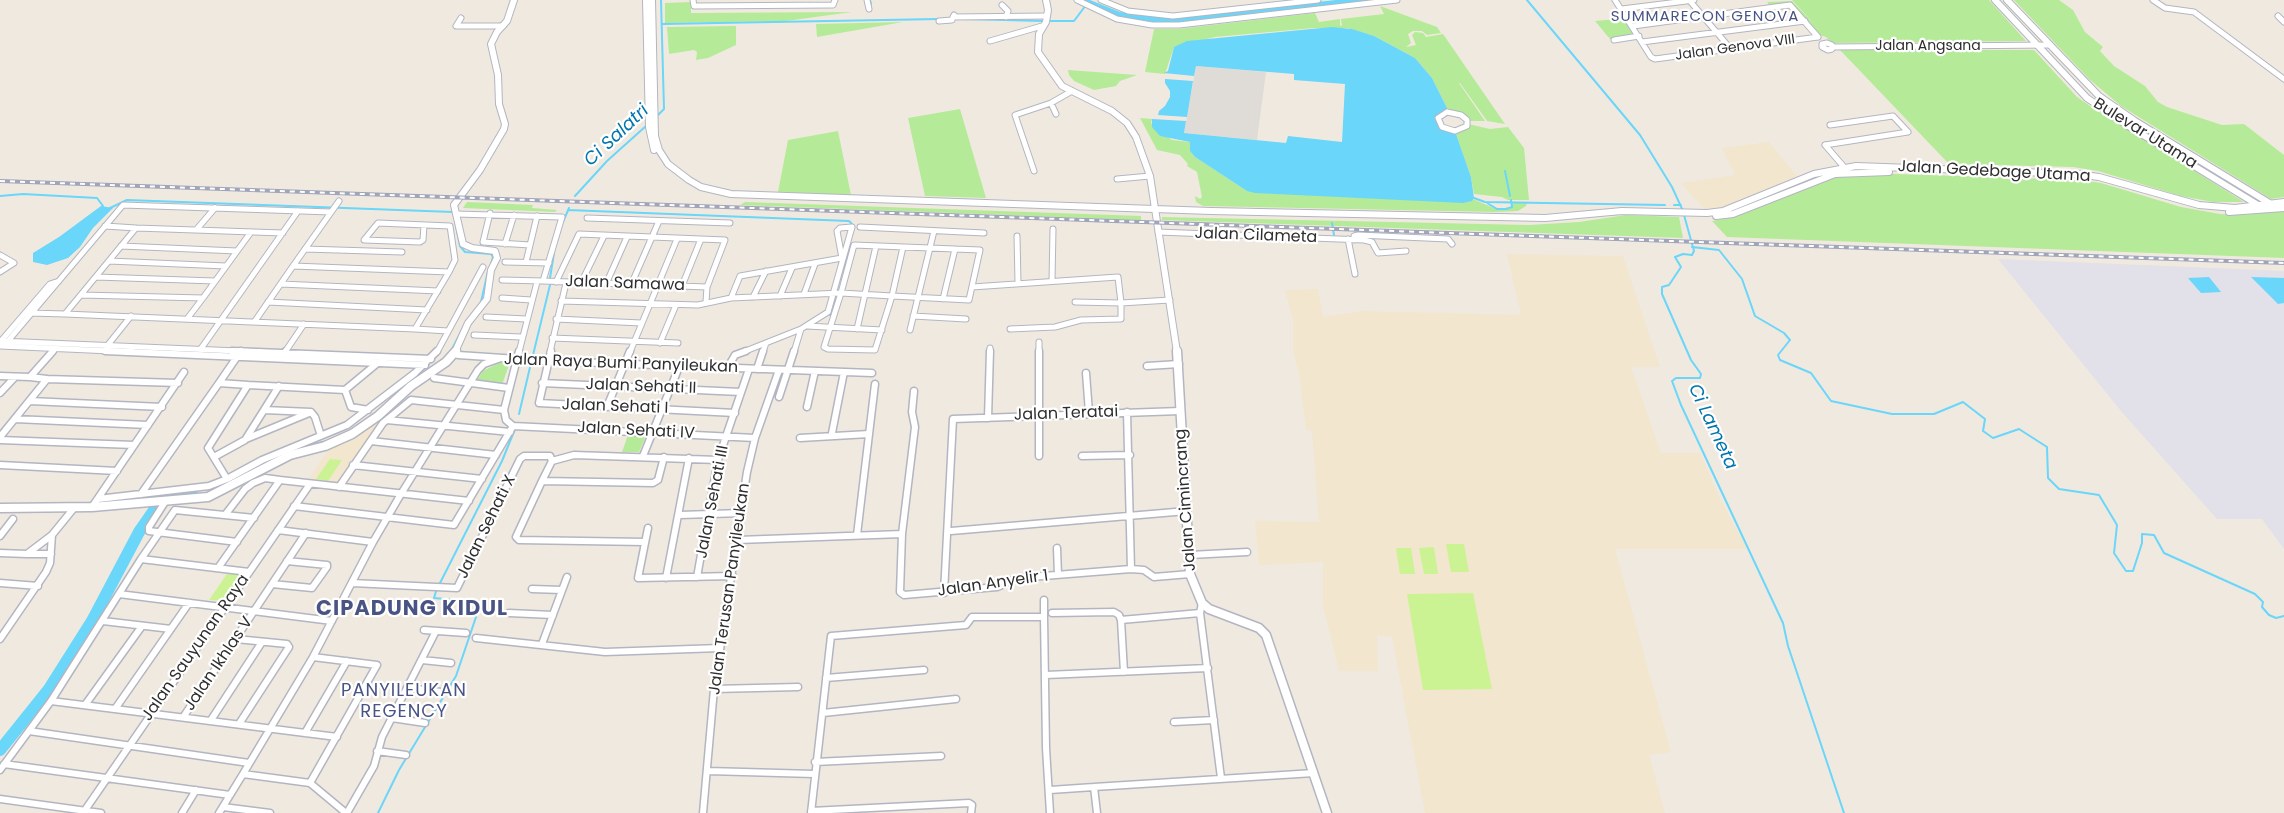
<!DOCTYPE html>
<html>
<head>
<meta charset="utf-8">
<style>
	body { margin:0 }
	canvas { display:block; background:#f0e9df }
</style>
</head>
<body>
<canvas width="2284" height="813"></canvas>
<script>
const ctx = document.querySelector('canvas').getContext('2d');
ctx.lineJoin = 'round';
function paint(path, color) {
  ctx.fillStyle = color;
  ctx.fill(path, 'evenodd');
}
function toPath(rows) {
  const path = new Path2D();
  for (const r of rows) {
    path.moveTo(r[0], r[1]);
    for (let i = 2; i < r.length; i += 2) path.lineTo(r[i], r[i + 1]);
  }
  return path;
}
function trace(path, color, width, dash) {
  ctx.strokeStyle = color;
  ctx.lineWidth = width;
  ctx.lineCap = dash ? 'butt' : 'round';
  ctx.setLineDash(dash || []);
  ctx.stroke(path);
}
function label(font, color, halo, rows, align = 'center') {
  ctx.font = font + ' Poppins,sans-serif';
  ctx.lineWidth = 4.5;
  ctx.setLineDash([]);
  ctx.textBaseline = 'middle';
  ctx.strokeStyle = halo;
  ctx.fillStyle = color;
  for (const [text, x, y, turn = 0] of rows) {
    ctx.save();
    ctx.translate(x, y);
    ctx.rotate((+turn || 0) * Math.PI / 180);
    ctx.textAlign = isNaN(turn) ? turn : align;
    if (halo) ctx.strokeText(text, 0, 0);
    ctx.fillText(text, 0, 0);
    ctx.restore();
  }
}
const industrial = toPath([
	[1998,259,2284,271,2284,549,2262,519,2217,519,2121,411]
]);
const education = toPath([
	[1769,142,1797,176,1746,199,1718,209,1705,210,1681,183,1735,175,1722,148],
	[1507,254,1623,256,1660,367,1631,367,1661,453,1700,453,1721,501,1747,549,1615,549,1671,752,1649,755,1665,813,1425,813,1392,637,1377,635,1378,671,1339,671,1323,606,1323,562,1259,565,1255,521,1319,522,1312,431,1306,430,1299,373,1293,352,1293,320,1285,290,1318,289,1323,317,1363,311,1521,315],
	[375,424,379,424,339,484,307,481,328,450,353,439]
]);
const green = toPath([
	[1792,0,1989,0,2026,41,1832,43,1826,37,1820,35,1790,4,1770,6,1767,2,1792,1,1821,31],
	[2014,0,2059,0,2073,10,2085,32,2103,47,2100,51,2114,66,2145,86,2158,102,2167,107,2222,125,2244,124,2284,155,2284,197,2271,199,2121,106,2089,79],
	[691,2,691,13,852,12,786,21,665,23,665,3],
	[1380,6,1437,27,1441,33,1427,35,1422,31,1413,31,1408,34,1411,43,1406,47,1416,45,1412,35,1415,32,1423,33,1426,37,1443,34,1505,124,1487,121,1460,83,1459,83,1485,121,1467,121,1449,112,1432,78,1415,58,1374,36,1347,28,1314,28,1215,37,1174,47,1165,74,1145,72,1154,29,1178,29,1315,13,1319,22,1340,19,1340,25,1342,26,1341,19,1384,14],
	[1627,18,1637,35,1610,39,1595,21],
	[903,22,817,37,816,24],
	[736,26,736,45,708,58,696,60,697,52,694,50,669,54,667,27],
	[1840,50,2034,50,2077,97,2093,108,2244,202,2213,202,2181,196,2098,171,2073,167,1949,164],
	[1068,70,1137,75,1120,81,1116,86,1094,90,1074,81,1069,75],
	[960,109,986,198,925,196,908,118],
	[1140,118,1152,119,1151,123,1172,140,1190,142,1190,151,1195,157,1247,191,1471,201,1473,199,1496,209,1512,207,1512,203,1527,203,1526,206,1518,211,1495,212,1203,206,1196,202,1195,196,1200,199,1202,197,1197,172,1187,166,1188,164,1180,155,1157,150],
	[1468,124,1490,129,1508,127,1524,148,1529,200,1508,200,1502,197,1474,194,1471,177,1455,131],
	[838,131,851,195,778,192,788,140],
	[1867,173,2081,180,2101,183,2181,207,2220,214,2243,215,2284,210,2284,258,1727,237,1712,221,1734,216,1836,176],
	[467,202,533,205,532,208,557,210,555,212,463,208],
	[745,202,1141,216,1141,220,740,205],
	[1626,215,1679,217,1683,238,1162,220,1162,217,1529,225,1579,222],
	[503,361,510,362,502,385,476,382,483,371],
	[629,432,647,433,639,452,622,452]
]);
const pitch = toPath([
	[330,459,342,460,328,481,316,479],
	[1446,544,1464,544,1469,572,1451,572],
	[1434,547,1438,574,1424,574,1419,548],
	[1396,548,1411,548,1415,574,1400,574],
	[229,571,245,573,225,601,209,600],
	[1473,593,1492,689,1423,690,1407,594]
]);
const plaza = toPath([
	[1196,66,1266,72,1257,140,1184,133]
]);
const water = toPath([
	[1079,0,1090,0,1120,12,1168,18,1336,0,1386,0,1178,24,1153,23,1122,18,1102,12],
	[1332,27,1352,29,1374,36,1415,58,1432,78,1449,112,1438,122,1455,131,1471,177,1474,198,1472,201,1463,203,1255,193,1247,191,1195,157,1190,151,1190,142,1160,136,1152,127,1152,119,1186,121,1184,133,1286,143,1288,136,1342,142,1345,84,1294,80,1294,74,1196,66,1194,76,1164,73,1168,71,1174,47,1187,41],
	[1165,79,1193,81,1187,117,1158,115,1159,111,1165,106,1170,97,1170,91,1165,83],
	[101,206,113,208,93,228,80,247,68,258,47,265,33,262,33,253,59,237],
	[2209,277,2221,292,2201,293,2188,278],
	[2251,277,2284,278,2284,303,2278,304]
]);
const stream = toPath([
	[870,0,871,4],
	[1527,0,1640,135,1672,187,1683,211],
	[964,19,1044,21],
	[1049,21,1074,21,1086,5],
	[662,24,939,19],
	[657,116,664,109,661,0],
	[1505,171,1510,196],
	[0,196,23,194,97,198,103,206,102,208],
	[575,196,607,161,646,126],
	[1474,198,1485,202,1665,205],
	[1487,203,1497,209,1506,209,1512,207,1511,200],
	[1674,205,1681,205],
	[110,208,127,200,453,212],
	[568,210,849,221,854,226],
	[1684,215,1694,251,1692,255,1683,254,1675,257,1681,267,1669,285,1662,287,1662,294,1691,360,1701,374,1700,378,1676,378,1672,381,1681,405,1783,623,1788,646,1844,813],
	[455,221,460,246,465,252,491,254,493,257,491,264],
	[563,222,569,208],
	[1332,223,1334,235],
	[1692,247,1719,250,1742,279,1755,316,1784,333,1790,340,1778,355,1780,360,1811,373,1831,401,1892,414,1934,414,1963,402,1985,419,1983,431,1993,438,2019,429,2047,447,2048,478,2059,489,2099,495,2117,525,2114,553,2126,571,2133,571,2142,543,2142,534,2154,535,2164,553,2255,594,2263,602,2262,607,2269,615,2276,618,2284,616],
	[550,278,554,253],
	[481,302,488,271],
	[830,315,841,274],
	[451,351,466,322],
	[533,355,550,285],
	[519,414,531,363],
	[303,446,328,441],
	[439,585,502,461,515,429],
	[378,813,399,770,456,676,476,617,477,602,434,598,437,588]
]);
const river = toPath([
	[0,750,49,689,92,621,139,532,162,499,166,496,192,495]
]);
const streetFar1 = toPath([
	[693,0,694,6,833,5,835,0],
	[867,0,869,9],
	[1077,0,1117,19,1152,25,1179,25,1397,0],
	[1101,0,1128,11,1173,16,1318,0],
	[1615,0,1651,57,1655,59,1818,37],
	[1689,0,1730,48],
	[2153,0,2165,8,2194,12,2284,79],
	[1002,5,1008,11,1006,17],
	[1622,9,1694,0],
	[954,15,953,17,1047,16],
	[2278,16,2284,22],
	[461,18,456,26,503,26],
	[939,21,952,20,953,17],
	[1633,26,1790,5,1818,37],
	[1614,40,1639,36],
	[990,41,1042,26],
	[1642,42,1805,21],
	[1827,43,1832,45,1832,49,1828,50,1822,47,1822,44,1827,43],
	[1833,47,2050,45],
	[1051,103,1056,114],
	[1447,112,1461,115,1467,120,1467,126,1455,131,1442,127,1438,118,1447,112],
	[1830,125,1893,116,1908,132],
	[1825,145,1908,132],
	[1825,145,1844,167],
	[1034,171,1015,115,1051,103,1072,91],
	[1117,179,1150,176],
	[490,213,483,242,530,245],
	[456,214,561,217],
	[587,218,730,223],
	[424,225,423,240,420,242,364,240,378,223,450,226,455,260,449,272],
	[105,226,136,228],
	[860,227,984,233],
	[196,230,215,208],
	[1158,232,1364,240,1372,242,1378,253,1406,251],
	[1017,236,1018,283],
	[1348,239,1355,274],
	[1354,240,1354,236,1358,235,1448,239,1452,244],
	[505,244,514,215],
	[121,246,237,251],
	[305,249,402,252],
	[0,255,14,263,0,272],
	[109,261,226,266],
	[505,262,549,263],
	[526,262,537,216],
	[293,266,339,201],
	[96,277,215,281],
	[502,280,543,281,562,217],
	[543,281,707,287],
	[1052,281,1053,229],
	[556,282,579,234,725,240,707,287,706,302],
	[581,283,604,236],
	[281,284,438,291],
	[606,284,627,237],
	[631,285,659,221],
	[682,286,701,239],
	[972,287,1118,277,1121,303,1170,300],
	[841,293,892,296],
	[841,293,824,347,828,349,875,350,892,296],
	[841,293,854,245,980,250,969,300,892,296],
	[804,294,815,264],
	[81,295,203,298,251,232],
	[780,296,792,268],
	[892,296,903,247],
	[753,297,766,271],
	[502,298,531,300],
	[731,298,740,276,842,258],
	[943,299,955,249],
	[561,301,698,305,731,298,841,293],
	[268,302,427,310],
	[30,313,65,314],
	[913,316,966,319],
	[486,317,526,319],
	[187,319,203,298],
	[556,319,641,323],
	[255,321,293,266,449,272,415,329,65,314,136,228,283,233],
	[807,326,882,330],
	[415,329,448,331],
	[857,329,876,246],
	[1010,329,1055,327,1081,320,1121,319,1121,303,1075,302],
	[910,330,934,231],
	[474,335,521,337],
	[552,338,678,343],
	[0,341,262,352],
	[1,341,50,284,59,281],
	[8,341,123,205,331,212],
	[1039,342,1039,352],
	[660,343,676,305],
	[0,346,133,352],
	[107,346,131,316],
	[200,350,298,211],
	[52,352,56,347],
	[285,352,304,324],
	[437,352,483,267],
	[519,352,537,282],
	[550,352,566,283],
	[630,352,677,239],
	[743,352,801,329,828,312,852,227,840,228,837,231,842,258],
	[763,352,766,343],
	[794,352,801,329],
	[990,352,990,348]
]);
const street = toPath([
	[105,351,425,365],
	[232,351,431,359],
	[241,351,219,383,248,385,208,448,227,479,262,460,347,425,415,373,437,351],
	[551,351,539,403,735,413],
	[1039,351,1039,456],
	[284,353,286,351],
	[458,355,548,361,872,373],
	[1147,366,1179,364],
	[728,367,735,355,746,351],
	[757,369,763,351],
	[1086,373,1089,413],
	[0,376,30,377,53,351],
	[30,377,47,379],
	[434,378,509,388],
	[542,383,741,392],
	[248,385,345,390,351,407,368,410],
	[345,390,380,361],
	[0,393,15,377],
	[779,397,794,351],
	[30,401,162,407],
	[607,407,630,351],
	[807,407,815,371],
	[264,410,279,386],
	[1127,412,1131,569,1144,570,1154,577,1190,574],
	[988,418,990,351],
	[15,419,148,425],
	[387,420,510,432],
	[513,426,755,438],
	[513,426,506,420,504,410,519,351],
	[832,433,844,372],
	[0,437,47,379,178,383],
	[800,438,869,434],
	[246,439,309,413],
	[0,440,134,445],
	[371,441,496,455],
	[643,456,679,367],
	[1082,456,1130,455],
	[214,457,245,440,264,410,311,412,315,417,321,436],
	[0,465,117,471],
	[353,465,482,479],
	[542,481,552,461,574,455,718,460],
	[339,487,383,423,411,400,504,410],
	[141,494,219,383],
	[98,499,209,486,227,479],
	[165,502,149,527,149,531,237,542],
	[294,506,454,525,513,426],
	[92,507,184,372],
	[225,515,245,489,253,483,265,478,280,480],
	[680,515,742,513],
	[648,528,638,578,733,576],
	[278,530,373,542],
	[951,531,1187,511],
	[902,534,915,427,912,412,914,391],
	[857,535,875,384],
	[0,536,13,519],
	[738,540,902,534,900,592,904,595,997,587,1016,579,1031,577,1131,569],
	[645,542,519,540,516,537,542,481,653,483,658,480,664,457],
	[1057,548,1058,575],
	[0,553,27,554,52,535,74,508],
	[27,554,51,554],
	[1190,555,1247,552],
	[141,559,249,572],
	[218,568,280,480,469,501],
	[697,577,718,460,749,369],
	[666,578,689,458],
	[0,583,38,586],
	[352,583,457,588,520,459,524,456,550,456,552,461],
	[272,584,312,588,327,567,327,565,287,561],
	[532,589,562,590],
	[944,593,953,419,1180,411],
	[119,594,332,621],
	[1044,600,1044,617],
	[1202,603,1200,613,1221,778],
	[509,613,553,615],
	[1052,613,1114,612,1119,615,1121,620],
	[103,621,171,629],
	[424,630,466,633],
	[476,638,605,652,720,648],
	[0,639,46,572,50,563,52,535],
	[236,639,287,644,289,647,239,724],
	[542,644,567,577],
	[422,660,451,663],
	[1124,672,1121,620,1200,613],
	[1046,675,1208,668],
	[826,678,924,670],
	[407,688,441,692],
	[714,689,798,687],
	[51,701,337,737],
	[85,705,142,626],
	[115,709,189,603],
	[823,713,956,699],
	[184,716,306,533],
	[392,718,425,723],
	[211,720,262,642],
	[1174,722,1214,720],
	[29,731,249,763],
	[305,733,347,661],
	[377,751,406,755],
	[815,762,941,756],
	[4,764,230,795],
	[0,770,51,701,141,559,175,510,254,518],
	[708,771,814,774],
	[310,783,377,665,313,657],
	[1050,790,1094,787],
	[0,799,101,813],
	[223,807,270,813],
	[811,811,969,803,972,805,971,813],
	[83,813,310,484],
	[182,813,196,790],
	[219,813,243,774],
	[346,813,310,783,243,774,313,657,373,542,401,494,478,370,484,364,501,358],
	[347,813,374,766,382,737,436,631],
	[703,813,714,689,747,472,755,438,779,370],
	[811,813,831,636,966,625,972,617,1044,617,1046,748,1050,813],
	[1097,813,1094,787,1314,773]
]);
const secondaryFar1 = toPath([
	[646,0,649,127,654,150],
	[652,0,655,136,659,150,668,164,689,180,701,187,731,194,1211,211,1545,218,1622,211,1707,213,1723,211,1814,174,1856,166,2077,174,2099,177,2199,205,2235,208,2284,202],
	[1046,0,1048,10,1046,22,1039,34,1038,52,1062,86,1112,111,1127,123,1136,137,1150,176,1177,352],
	[1995,0,2087,98,2125,124,2258,205],
	[2007,0,2099,96,2135,121,2271,204],
	[2229,212,2284,208],
	[1716,216,1733,214,1835,174,1889,172],
	[455,352,468,323,487,299,491,270,497,258,495,251,472,248,463,244,454,205,480,170,504,129,505,124,499,104,498,75,491,44,497,32,507,21,514,0]
]);
const secondary = toPath([
	[1177,351,1190,574,1202,603,1209,609,1259,628,1266,635,1327,813],
	[0,508,92,507,208,497,290,455,325,446,352,434,378,416,411,386,446,362,456,351]
]);
const rail = toPath([
	[0,181,2284,263]
]);
const farStreetnames = [
	["Jalan Angsana",1928,46],
	["Jalan Genova VIII",1735,48,-8]
];
const farNeighbourhoodnames = [
	["SUMMARECON GENOVA",1705,17]
];
const streetNames = [
	["Bulevar Utama",2145,134,32],
	["Jalan Gedebage Utama",1994,172,3],
	["Jalan Cilameta",1256,236,2],
	["Jalan Samawa",625,284,2],
	["Jalan Raya Bumi Panyileukan",621,364,2],
	["Jalan Sehati II",641,387,2],
	["Jalan Sehati I",615,407,2],
	["Jalan Teratai",1066,414,-2],
	["Jalan Sehati IV",636,431,3],
	["Jalan Cimincrang",1186,500,-94],
	["Jalan Sehati III",713,502,-79],
	["Jalan Sehati X",487,527,-64],
	["Jalan Anyelir 1",993,584,-8],
	["Jalan Terusan Panyileukan",730,589,-82],
	["Jalan Sauyunan Raya",196,648,-55],
	["Jalan Ikhlas V",219,664,-56]
];
const waterNames = [
	["Ci Salatri",617,136,-43],
	["Ci Lameta",1712,427,65]
];
const neighbourhoodNames = [
	["PANYILEUKAN",404,691],
	["REGENCY",404,712]
];
const districtNames = [
	["CIPADUNG KIDUL",412,610]
];
paint(industrial, '#e2e0e8');
paint(education, '#f2e6ce');
paint(green, '#b5eb98');
paint(pitch, '#ccf393');
paint(plaza, '#dfdcd7');
paint(water, '#6ad6fa');
trace(stream, '#6ad6fa', 2);
trace(river, '#6ad6fa', 12);
trace(streetFar1, '#b3b6c2', 7);
trace(street, '#b3b6c2', 9);
trace(secondaryFar1, '#b3b6c2', 8);
trace(secondary, '#b3b6c2', 11);
trace(streetFar1, '#fff', 5);
trace(street, '#fff', 6);
trace(secondaryFar1, '#fff', 6);
trace(secondary, '#fff', 8);
trace(rail, '#a1a5ba', 4);
trace(rail, '#fff', 2, [5]);
label('14px', '#2e2e2e', '#fff', farStreetnames);
ctx.letterSpacing = '1px';
label('15px', '#495484', '#fff', farNeighbourhoodnames);
ctx.letterSpacing = '0px';
label('16px', '#2e2e2e', '#fff', streetNames);
label('italic 18px', '#0076af', '#fff', waterNames);
ctx.letterSpacing = '1px';
label('18px', '#495484', '#fff', neighbourhoodNames);
ctx.letterSpacing = '0px';
ctx.letterSpacing = '1px';
label('bold 21px', '#495484', '#fff', districtNames);
ctx.letterSpacing = '0px';
</script>
</body>
</html>
